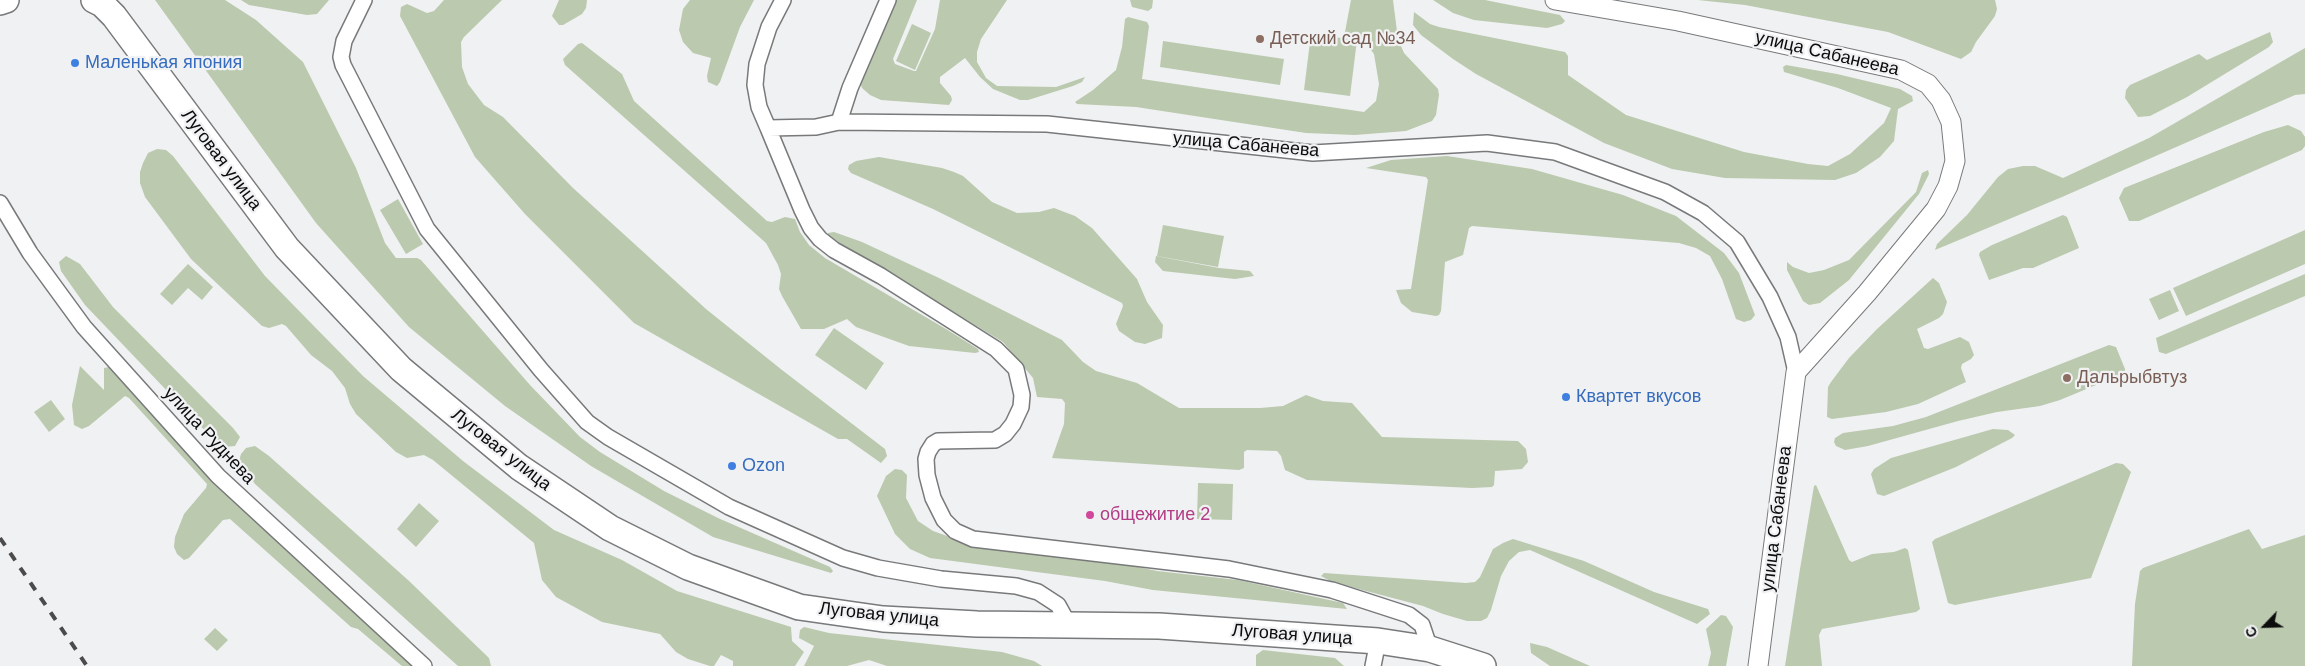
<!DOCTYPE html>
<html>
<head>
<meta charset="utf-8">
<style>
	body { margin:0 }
	#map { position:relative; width:2305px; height:666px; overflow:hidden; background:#f0f1f3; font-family:Helvetica,sans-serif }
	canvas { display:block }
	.north { position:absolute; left:2240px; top:601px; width:50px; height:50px; -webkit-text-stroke:4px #f0f1f3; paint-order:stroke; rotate:246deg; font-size:14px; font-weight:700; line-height:20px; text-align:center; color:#0c0c0d }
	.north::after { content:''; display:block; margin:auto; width:18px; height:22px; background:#0c0c0d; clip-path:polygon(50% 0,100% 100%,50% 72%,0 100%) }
</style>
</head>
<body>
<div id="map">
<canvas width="2305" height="666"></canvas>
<div class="north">С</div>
</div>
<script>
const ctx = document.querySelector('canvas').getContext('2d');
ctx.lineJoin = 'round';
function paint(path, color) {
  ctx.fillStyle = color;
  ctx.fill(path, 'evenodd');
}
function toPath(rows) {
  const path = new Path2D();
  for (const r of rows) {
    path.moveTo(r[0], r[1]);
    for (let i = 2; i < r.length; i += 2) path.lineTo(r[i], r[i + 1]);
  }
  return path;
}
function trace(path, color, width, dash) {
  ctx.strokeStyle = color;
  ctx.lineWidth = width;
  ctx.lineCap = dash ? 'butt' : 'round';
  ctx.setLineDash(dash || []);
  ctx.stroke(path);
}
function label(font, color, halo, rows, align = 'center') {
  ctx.font = font + ' Helvetica,sans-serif';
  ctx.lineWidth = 4.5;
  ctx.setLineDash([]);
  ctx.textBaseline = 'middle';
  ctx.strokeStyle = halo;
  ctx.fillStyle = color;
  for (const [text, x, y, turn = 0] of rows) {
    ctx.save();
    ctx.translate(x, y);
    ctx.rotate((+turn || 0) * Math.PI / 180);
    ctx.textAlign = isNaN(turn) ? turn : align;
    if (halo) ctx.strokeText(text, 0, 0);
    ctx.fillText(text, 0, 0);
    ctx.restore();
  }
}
const green = toPath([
	[155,0,225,0,256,20,303,62,356,168,385,243,396,258,417,258,421,260,530,385,580,437,600,452,664,491,718,518,830,567,833,571,831,573,713,537,591,466,505,406,409,327,316,223],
	[241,0,329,0,317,14,307,15,249,5],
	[444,0,502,0,464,37,461,42,462,67,468,84,484,105,503,117,573,188,706,309,782,370,885,449,887,456,881,463,847,439,838,439,634,323,525,214,475,157,400,16,401,7,407,4,427,13,434,11],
	[559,0,587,0,586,8,582,14,563,25,559,25,552,16],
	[690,0,754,0,740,27,720,82,717,86,708,82,707,76,711,58,693,53,683,42,679,30,683,9],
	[891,0,917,0,893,59,895,64,914,71,916,71,935,29,940,0,1007,0,981,39,977,52,977,62,986,78,997,86,1056,87,1085,77,1082,82,1073,86,1028,100,1020,100,993,89,980,77,965,58,940,77,940,83,951,96,952,100,949,105,881,100,870,95,862,88,859,79],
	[1130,0,1153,0,1152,8,1148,11,1132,7],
	[1351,0,1393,0,1398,39,1404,53,1438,89,1439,95,1436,115,1432,121,1406,131,1355,135,1306,133,1136,107,1077,104,1075,102,1093,90,1116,70,1122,47,1125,19,1128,17,1147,22,1149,26,1142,79,1364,112,1376,101,1379,84,1374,54,1367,45,1357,38,1348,36,1345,32],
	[1433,0,1485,0,1560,15,1565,21,1562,24,1547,28,1474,20,1453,13],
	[1698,0,1995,0,1997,9,1995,16,1976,42,1971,52,1961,59,1888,32,1745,5],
	[1414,12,1430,24,1439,27,1565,52,1568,56,1568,75,1626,115,1744,152,1808,164,1828,166,1850,154,1884,123,1891,108,1838,88,1784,72,1783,67,1786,65,1837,74,1900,89,1912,96,1913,101,1898,109,1894,141,1880,157,1856,173,1835,180,1725,178,1672,169,1604,143,1476,74,1453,59,1421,35,1413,25],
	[912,24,931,33,915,70,896,61],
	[2270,32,2273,42,2269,47,2187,97,2150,116,2138,117,2125,98,2126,90,2130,85,2199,54,2207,60],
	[1311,34,1357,40,1350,96,1304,90],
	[1163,41,1284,59,1280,85,1160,67],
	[582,43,622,74,634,101,767,221,772,222,785,217,795,219,800,232,809,245,825,258,946,329,978,349,979,352,975,353,909,346,856,327,847,319,824,329,801,329,782,296,779,289,781,274,778,265,766,243,565,65,563,59,578,44],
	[2305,48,2305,94,2295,95,2062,197,1935,250,1937,244,1967,215,1998,177,2008,169,2023,166,2035,166,2063,178,2149,138],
	[2288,125,2301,131,2305,137,2305,146,2302,150,2139,221,2129,221,2119,198,2124,188,2264,132],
	[157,149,166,150,173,156,265,276,306,318,363,376,463,461,554,530,622,560,677,591,791,627,792,641,804,652,795,666,733,666,733,661,721,655,714,666,710,666,688,659,676,652,660,634,602,622,556,597,542,580,534,543,433,460,424,455,407,458,396,452,356,414,350,404,345,388,332,371,311,355,286,326,282,324,269,328,262,326,191,259,145,197,140,183,140,172,143,163,148,153],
	[1447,156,1532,169,1623,195,1676,216,1724,253,1739,273,1755,315,1751,320,1744,322,1736,319,1722,279,1710,256,1696,248,1679,243,1472,226,1469,228,1463,255,1445,262,1441,311,1439,315,1436,316,1412,312,1401,303,1396,290,1411,289,1428,180,1426,177,1366,168,1391,160],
	[879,157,942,168,954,172,963,176,992,202,1017,213,1039,212,1054,208,1075,216,1092,228,1137,279,1147,302,1163,325,1162,338,1145,344,1135,342,1119,331,1116,324,1123,306,1122,303,933,209,851,173,848,169,849,165,856,161],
	[1928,170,1929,174,1919,194,1849,280,1820,303,1809,305,1803,301,1787,270,1787,262,1793,267,1809,273,1824,270,1849,260,1916,192,1922,173],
	[398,199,423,244,406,254,380,210],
	[2063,215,2067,217,2079,248,2033,268,2023,268,1989,280,1979,255,1980,252,1992,245],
	[1163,225,1224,236,1218,267,1157,256],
	[2305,230,2305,264,2186,316,2173,288],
	[834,232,862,242,939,278,1062,340,1083,362,1096,371,1137,383,1179,408,1260,408,1283,406,1306,395,1323,401,1352,403,1382,437,1518,441,1526,449,1528,462,1522,469,1495,471,1494,485,1492,487,1472,488,1307,480,1285,470,1281,456,1277,451,1247,450,1244,452,1244,468,1239,470,1052,458,1064,424,1065,403,1062,399,1037,397,1033,378,1003,342,828,236,828,233],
	[66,256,80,264,113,307,233,428,240,437,235,446,225,447,212,438,85,305,61,271,59,262],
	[1156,256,1219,268,1250,271,1254,276,1235,279,1163,271,1155,262],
	[188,264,213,287,202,300,188,288,172,305,160,294],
	[2305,274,2305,296,2166,354,2159,352,2156,338],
	[1933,278,1939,283,1947,302,1943,314,1939,318,1917,329,1924,348,1928,349,1960,337,1969,342,1974,355,1971,359,1962,364,1961,368,1966,382,1918,404,1886,412,1832,419,1827,417,1828,387,1831,382,1849,358,1877,329],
	[2170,290,2179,311,2159,320,2149,299],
	[834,328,884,363,866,390,815,355],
	[2109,345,2116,347,2125,369,2125,373,2060,400,2040,406,1997,412,1958,421,1868,446,1845,450,1836,446,1834,442,1835,438,1843,433,1893,426,1926,417],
	[80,366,104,390,104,368,109,367,159,421,415,666,402,666,358,629,351,627,230,519,223,520,189,558,184,560,177,554,174,547,175,537,184,514,206,488,207,484,129,398,125,396,89,426,82,429,74,425,72,405],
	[51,400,65,419,49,432,34,412],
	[1993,429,2008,430,2015,435,2012,438,1956,467,1884,496,1877,494,1871,474,1874,469,1891,458],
	[255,446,269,456,408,580,489,658,491,666,458,666,255,484,239,461,241,454,246,448],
	[2116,463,2123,464,2131,472,2091,578,1955,605,1948,603,1932,542,1935,539],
	[895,469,902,470,907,475,906,498,918,521,933,531,970,544,1110,561,1157,571,1238,580,1343,603,1347,609,1153,590,1105,581,930,558,910,549,895,534,877,496,886,476],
	[1198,483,1233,484,1232,520,1197,519],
	[1816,485,1849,560,1852,562,1872,554,1894,552,1905,548,1908,550,1920,609,1916,612,1822,629,1819,635,1822,666,1785,666,1800,569,1814,486],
	[419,503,439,521,416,547,397,529],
	[2249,529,2262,549,2305,535,2305,666,2132,666,2135,604,2140,571,2143,568],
	[1513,539,1584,561,1654,592,1708,609,1710,614,1697,624,1530,550,1519,552,1509,561,1501,576,1491,610,1487,618,1481,621,1467,621,1443,614,1423,606,1332,582,1321,576,1324,573,1466,583,1475,582,1480,577,1493,549,1503,543],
	[1721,615,1726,616,1733,627,1726,666,1708,666,1711,653,1706,629],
	[804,627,829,633,1002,652,1034,661,1042,666,887,666,869,660,847,666,804,666,814,646,799,638,800,630],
	[215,628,228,640,217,651,204,639],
	[1530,643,1547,647,1590,666,1550,666,1531,653],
	[1263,650,1335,658,1344,666,1256,666,1256,655]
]);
const minor = toPath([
	[364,0,344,41,341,57,343,65,427,229,541,370,587,422,608,437,729,507,843,558,878,568,941,579,1016,586,1038,592,1058,605,1069,625],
	[783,0,769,27,757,64,755,85,759,107,768,128,816,127,839,122],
	[888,0,850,88,839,122,1047,124,1313,153,1487,143,1555,152,1665,192,1703,213,1737,242,1770,297,1788,337,1796,372],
	[768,128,802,210,811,228,820,239,834,250,881,276,996,349,1016,369,1022,395,1021,407,1013,424,1005,434,995,440,938,441,933,444,928,452,926,459,927,475,933,498,944,520,955,531,973,539,1229,569,1332,590,1409,615,1422,625,1430,649],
	[0,203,30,253,84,327,218,476,424,666],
	[1373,666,1378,641]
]);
const tertiary = toPath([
	[1555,0,1678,21,1901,70,1928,84,1941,100,1951,122,1955,161,1948,186,1936,209,1867,293,1796,372,1758,666]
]);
const primary = toPath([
	[94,0,102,4,114,16,287,248,401,369,519,467,610,528,688,567,799,607,883,619,977,624,1159,626,1378,641,1430,649,1483,666],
	[0,2,6,0]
]);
const rail = toPath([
	[0,538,87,666]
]);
const markers = [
	[1260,39,5,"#8d6e63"],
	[75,63,5,"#3f7fe0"],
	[2067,378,5,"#8d6e63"],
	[1566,397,5,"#3f7fe0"],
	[732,466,5,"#3f7fe0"],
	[1090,515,5,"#d1479c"]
];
const educationNames = [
	["Детский сад №34",1270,39],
	["Дальрыбвтуз",2077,378]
];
const streetNames = [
	["улица Сабанеева",1827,54,13],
	["улица Сабанеева",1246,145,5],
	["Луговая улица",221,160,53],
	["улица Руднева",209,436,47],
	["Луговая улица",501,450,38],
	["улица Сабанеева",1777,519,-83],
	["Луговая улица",879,615,6],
	["Луговая улица",1292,635,4]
];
const shopNames = [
	["Маленькая япония",85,63],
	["Квартет вкусов",1576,397],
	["Ozon",742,466]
];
const hotelNames = [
	["общежитие 2",1100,515]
];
paint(green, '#bbc9ae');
trace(minor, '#78797a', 18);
trace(tertiary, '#78797a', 21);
trace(primary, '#78797a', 28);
trace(minor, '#fff', 15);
trace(tertiary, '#fff', 19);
trace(primary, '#fff', 25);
trace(rail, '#4b4b4c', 4, [9, 9]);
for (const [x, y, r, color] of markers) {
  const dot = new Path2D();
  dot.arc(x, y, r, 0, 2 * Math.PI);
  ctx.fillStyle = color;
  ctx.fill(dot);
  trace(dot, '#f0f1f3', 2);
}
label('18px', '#785e54', '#f0f1f3', educationNames, 'left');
label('18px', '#0c0c0d', '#f0f1f3', streetNames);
label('18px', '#366cbe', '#f0f1f3', shopNames, 'left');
label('18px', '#b23c85', '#f0f1f3', hotelNames, 'left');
</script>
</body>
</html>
